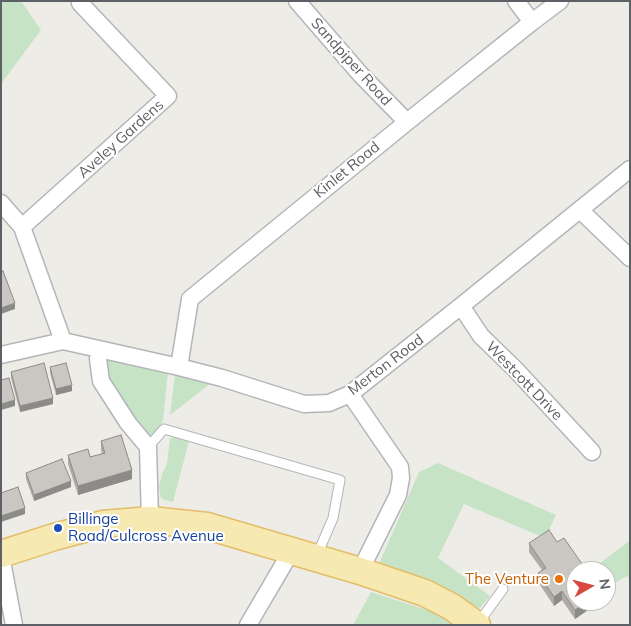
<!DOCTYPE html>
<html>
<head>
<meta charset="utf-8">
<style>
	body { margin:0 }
	#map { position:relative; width:631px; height:626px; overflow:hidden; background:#eeece6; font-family:Mulish,sans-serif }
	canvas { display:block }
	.frame { position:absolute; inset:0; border:2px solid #5d6165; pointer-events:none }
	.north { position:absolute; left:566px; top:561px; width:50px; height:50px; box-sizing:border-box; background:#fff; border:1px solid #bec0c1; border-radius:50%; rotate:82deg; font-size:14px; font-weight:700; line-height:20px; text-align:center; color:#5d6165 }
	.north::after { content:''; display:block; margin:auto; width:18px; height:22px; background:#d94741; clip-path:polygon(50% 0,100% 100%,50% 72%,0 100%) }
</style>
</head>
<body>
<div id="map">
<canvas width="631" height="626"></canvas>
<div class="frame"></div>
<div class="north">N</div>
</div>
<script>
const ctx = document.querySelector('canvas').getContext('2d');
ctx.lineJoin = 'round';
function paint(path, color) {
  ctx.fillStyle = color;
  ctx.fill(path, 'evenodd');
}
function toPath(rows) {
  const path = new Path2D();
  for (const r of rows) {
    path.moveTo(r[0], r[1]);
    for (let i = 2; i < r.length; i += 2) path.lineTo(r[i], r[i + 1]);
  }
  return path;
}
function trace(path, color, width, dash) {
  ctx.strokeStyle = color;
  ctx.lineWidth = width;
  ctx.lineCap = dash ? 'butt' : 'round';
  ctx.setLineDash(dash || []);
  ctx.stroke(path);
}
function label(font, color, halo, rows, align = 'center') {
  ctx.font = font + ' Mulish,sans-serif';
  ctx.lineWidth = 4;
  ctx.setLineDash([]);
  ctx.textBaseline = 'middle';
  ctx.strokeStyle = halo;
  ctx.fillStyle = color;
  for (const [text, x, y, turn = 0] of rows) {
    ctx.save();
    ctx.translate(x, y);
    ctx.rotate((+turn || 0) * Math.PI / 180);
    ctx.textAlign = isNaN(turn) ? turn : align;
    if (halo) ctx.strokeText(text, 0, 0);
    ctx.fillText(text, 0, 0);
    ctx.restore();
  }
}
const green = toPath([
	[1,1,21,1,41,30,1,84],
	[106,350,168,372,163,421,148,447,105,380],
	[175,374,210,384,170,415],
	[177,437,189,441,173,502,165,500,161,498,159,487,162,474,167,464,170,438],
	[438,463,556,515,545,538,464,504,438,558,490,596,480,608,379,564,419,472],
	[630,540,630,580,627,576,607,588,606,586,606,571,596,571,594,568],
	[371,592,439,614,453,625,353,625]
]);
const lane = toPath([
	[148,447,164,429,340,480,333,518,317,555],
	[479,622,503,589]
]);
const street = toPath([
	[297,1,361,75,407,122],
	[516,1,532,22],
	[1,203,22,227,63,341],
	[580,210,630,258],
	[22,227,168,96,80,3],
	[461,306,481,336,515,369,592,452],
	[1,355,63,341,179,367,222,378,304,404,329,403,350,394,461,306,630,169],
	[98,359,101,381,128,423,148,447,150,520],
	[179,367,190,299,407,122,532,22,560,1],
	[350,394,400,467,401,478,398,495,360,571],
	[1,556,14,625],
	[248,625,292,550]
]);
const primary = toPath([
	[1,554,54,537,103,524,150,520,207,526,360,571,425,593,452,607,477,625]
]);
const wall = toPath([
	[50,367,72,391,56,395,50,373],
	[11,372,53,404,20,412,11,378],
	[101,441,132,479,78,495,68,464,68,455,90,457,102,454,101,450],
	[26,473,71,487,34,501,26,479],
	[557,542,601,601,575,619,562,600,554,606,538,582,538,573,542,570,529,552,529,543]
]);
const shadedWall = toPath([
	[15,303,15,309,1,314,1,308],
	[72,385,72,391,56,395,56,389],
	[53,398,53,404,20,412,20,406],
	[15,400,15,406,1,410,1,404],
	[132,470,132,479,78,495,78,486],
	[71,481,71,487,34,501,34,495],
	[25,508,25,514,1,522,1,516],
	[562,591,562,600,554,606,554,597],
	[588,601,601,601,575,619,575,610]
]);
const building = toPath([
	[3,271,15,303,1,308,1,272,3,271],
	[44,363,53,398,20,406,11,372,44,363],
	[66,363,72,385,56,389,50,367,66,363],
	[9,378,15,400,1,404,1,380,9,378],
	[121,435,132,470,78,486,68,455,88,449,90,457,105,453,101,441,121,435],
	[62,459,71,481,34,495,26,473,62,459],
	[18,487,25,508,1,516,1,493,18,487],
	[549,530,557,542,564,538,587,571,576,571,576,601,588,601,575,610,562,591,554,597,538,573,546,568,529,543,549,530]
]);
const markers = [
	[58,528,5,"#1a4fb4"],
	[559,579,5,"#e8710a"]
];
const streetNames = [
	["Sandpiper Road",351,62,48],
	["Aveley Gardens",121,139,-42],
	["Kinlet Road",347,170,-39],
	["Merton Road",386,365,-37],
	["Westcott Drive",524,381,46]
];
const transitNames = [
	["Billinge",68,519],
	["Road/Culcross Avenue",68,536]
];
const foodNames = [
	["The Venture",549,579]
];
paint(green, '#c6e3c5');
trace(lane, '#b3b6b9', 11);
trace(street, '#b3b6b9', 19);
trace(primary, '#e4bc69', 29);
trace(lane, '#fff', 9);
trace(street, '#fff', 16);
trace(primary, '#f7e9b2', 26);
paint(wall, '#aeaba7');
paint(shadedWall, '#8d8b88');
paint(building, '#cac7c2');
trace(building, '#8d8b88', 1);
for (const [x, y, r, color] of markers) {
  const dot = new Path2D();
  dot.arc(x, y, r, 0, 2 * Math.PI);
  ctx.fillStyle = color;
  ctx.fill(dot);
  trace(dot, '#fff', 2);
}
label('15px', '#5d6165', '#fff', streetNames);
label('15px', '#164399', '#fff', transitNames, 'left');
label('15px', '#c56008', '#fff', foodNames, 'right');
</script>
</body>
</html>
